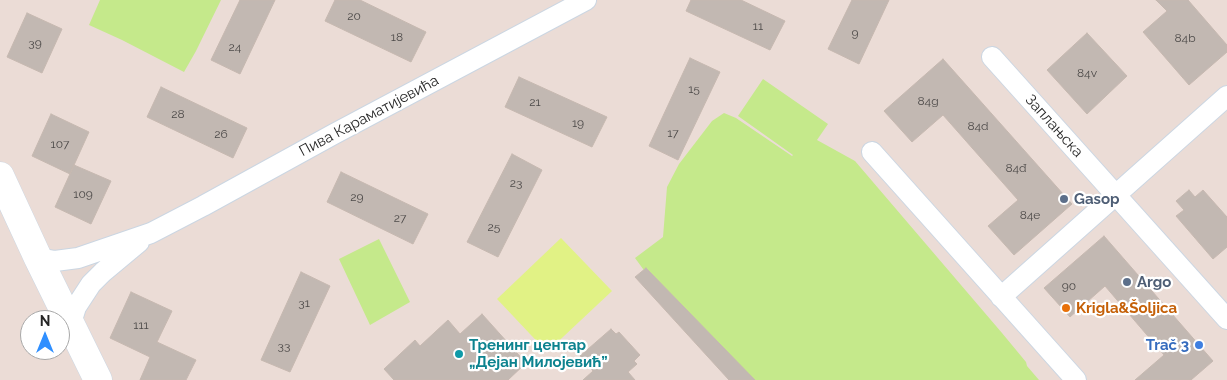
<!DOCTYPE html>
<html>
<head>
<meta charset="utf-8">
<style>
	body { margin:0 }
	#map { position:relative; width:1227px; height:380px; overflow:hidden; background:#ebdcd6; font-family:Raleway,sans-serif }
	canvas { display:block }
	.north { position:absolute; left:20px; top:310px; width:50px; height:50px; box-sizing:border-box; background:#fff; border:1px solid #a8a8a8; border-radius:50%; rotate:0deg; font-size:14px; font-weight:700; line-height:20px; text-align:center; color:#262626 }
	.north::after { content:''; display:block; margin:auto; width:18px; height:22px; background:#2f8fff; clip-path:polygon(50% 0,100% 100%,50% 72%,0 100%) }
</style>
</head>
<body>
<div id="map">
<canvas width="1227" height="380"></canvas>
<div class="north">N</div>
</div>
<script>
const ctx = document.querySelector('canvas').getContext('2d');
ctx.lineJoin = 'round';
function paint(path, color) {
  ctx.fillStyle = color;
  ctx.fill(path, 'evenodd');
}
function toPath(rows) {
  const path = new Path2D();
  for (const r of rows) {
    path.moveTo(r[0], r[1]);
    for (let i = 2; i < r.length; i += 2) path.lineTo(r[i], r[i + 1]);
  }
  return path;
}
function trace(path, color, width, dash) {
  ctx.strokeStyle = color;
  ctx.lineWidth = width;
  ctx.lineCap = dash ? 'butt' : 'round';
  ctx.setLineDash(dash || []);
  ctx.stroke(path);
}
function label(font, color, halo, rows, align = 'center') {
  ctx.font = font + ' Raleway,sans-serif';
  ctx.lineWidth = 4.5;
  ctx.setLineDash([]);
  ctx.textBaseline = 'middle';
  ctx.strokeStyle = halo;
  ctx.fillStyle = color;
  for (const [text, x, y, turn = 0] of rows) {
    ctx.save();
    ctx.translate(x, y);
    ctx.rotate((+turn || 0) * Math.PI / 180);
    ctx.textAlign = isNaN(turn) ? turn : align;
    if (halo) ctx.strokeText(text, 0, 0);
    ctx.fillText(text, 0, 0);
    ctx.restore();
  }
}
const green = toPath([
	[100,0,221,0,196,51,184,72,122,40,89,25],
	[763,79,828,124,817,140,855,161,1002,333,1026,362,1027,366,1039,380,749,380,646,273,635,258,663,237,667,187,679,164,712,121,724,113,736,118,792,156,793,155,738,116],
	[379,239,410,302,370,325,339,259]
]);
const pitch = toPath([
	[561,238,612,291,547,352,497,299]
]);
const building = toPath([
	[240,0,275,0,240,74,211,60,240,0],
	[335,0,360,0,426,32,411,62,325,21,335,0],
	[691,0,741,0,785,21,770,50,686,11,691,0],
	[852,0,889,0,859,64,828,49,852,0],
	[1156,0,1188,0,1227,45,1227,52,1189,85,1143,32,1167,11,1156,0],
	[27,13,62,29,42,73,7,57,27,13],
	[1087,33,1127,76,1087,114,1047,70,1087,33],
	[690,58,720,72,678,160,649,146,690,58],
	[943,59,1072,204,1014,255,988,226,1018,200,943,115,912,142,884,111,943,59],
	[519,77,607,117,592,147,505,107,519,77],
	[161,87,247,128,233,158,147,117,161,87],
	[51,114,89,132,70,174,32,156,51,114],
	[512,154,542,170,498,257,467,242,512,154],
	[74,165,111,181,91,224,55,207,74,165],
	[341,172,428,214,413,244,327,202,341,172],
	[1189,190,1195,197,1203,190,1227,217,1227,247,1213,259,1176,216,1184,210,1176,201,1189,190],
	[1104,236,1213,361,1191,380,1135,380,1164,355,1105,286,1070,317,1044,288,1104,236],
	[646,268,755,380,729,380,635,277,646,268],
	[301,272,330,286,290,372,261,360,301,272],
	[131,292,172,311,157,342,196,360,186,380,140,380,150,357,110,338,131,292],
	[482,314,526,363,508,380,394,380,384,369,415,340,420,346,448,320,460,334,482,314],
	[611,329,616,334,619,332,640,355,634,361,637,364,628,372,635,380,583,380,593,371,580,356,611,329]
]);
const street = toPath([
	[992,57,1227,319],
	[872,152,1076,380],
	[38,258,55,261,78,258,151,233,203,206,334,134,586,0],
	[1001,297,1227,96],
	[71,323,76,307,91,284,103,272,139,242]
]);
const secondary = toPath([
	[0,176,38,258,98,380]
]);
const markers = [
	[1064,199,5,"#5c6f8a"],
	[1127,282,5,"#5c6f8a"],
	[1066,308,5,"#e8710a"],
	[1199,345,5,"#3f7fe0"],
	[459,354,5,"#0f9aa8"]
];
const numberNames = [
	["20",354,16],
	["11",758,26],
	["9",855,33],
	["18",397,37],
	["84b",1185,38],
	["39",35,43],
	["24",235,47],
	["84v",1087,73],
	["15",694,89],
	["84g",928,101],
	["21",535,102],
	["28",178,114],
	["19",578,123],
	["84d",978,126],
	["17",673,133],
	["26",221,134],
	["107",60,144],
	["84đ",1016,168],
	["23",516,183],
	["109",83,194],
	["29",357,197],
	["84e",1030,215],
	["27",400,218],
	["25",494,227],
	["90",1069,286],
	["31",304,303],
	["111",141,325],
	["33",284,346]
];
const streetNames = [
	["Пива Караматијевића",369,116,-28],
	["Заплањска",1054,126,48]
];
const serviceNames = [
	["Gasop",1074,199],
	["Argo",1137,282]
];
const foodNames = [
	["Krigla&Šoljica",1076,308]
];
const cultureNames = [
	["Тренинг центар",469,345],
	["„Дејан Милојевић”",469,362]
];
const shopNames = [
	["Trač 3",1189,345]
];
paint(green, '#c5e98b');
paint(pitch, '#e1f285');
paint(building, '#c2b8b2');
trace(building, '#c6b8b0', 1);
trace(street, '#cbd6e2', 22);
trace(secondary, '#cbd6e2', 29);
trace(street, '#fff', 20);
trace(secondary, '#fff', 28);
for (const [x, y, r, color] of markers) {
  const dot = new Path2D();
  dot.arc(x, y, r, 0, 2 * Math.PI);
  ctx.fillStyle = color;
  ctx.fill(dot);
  trace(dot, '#fff', 2);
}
label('12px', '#4d4a49', null, numberNames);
label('15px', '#262626', '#fff', streetNames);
label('bold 15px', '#4e5e75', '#fff', serviceNames, 'left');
label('bold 15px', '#c56008', '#fff', foodNames, 'left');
label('bold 15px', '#0d838f', '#fff', cultureNames, 'left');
label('bold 15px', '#366cbe', '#fff', shopNames, 'right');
</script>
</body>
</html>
